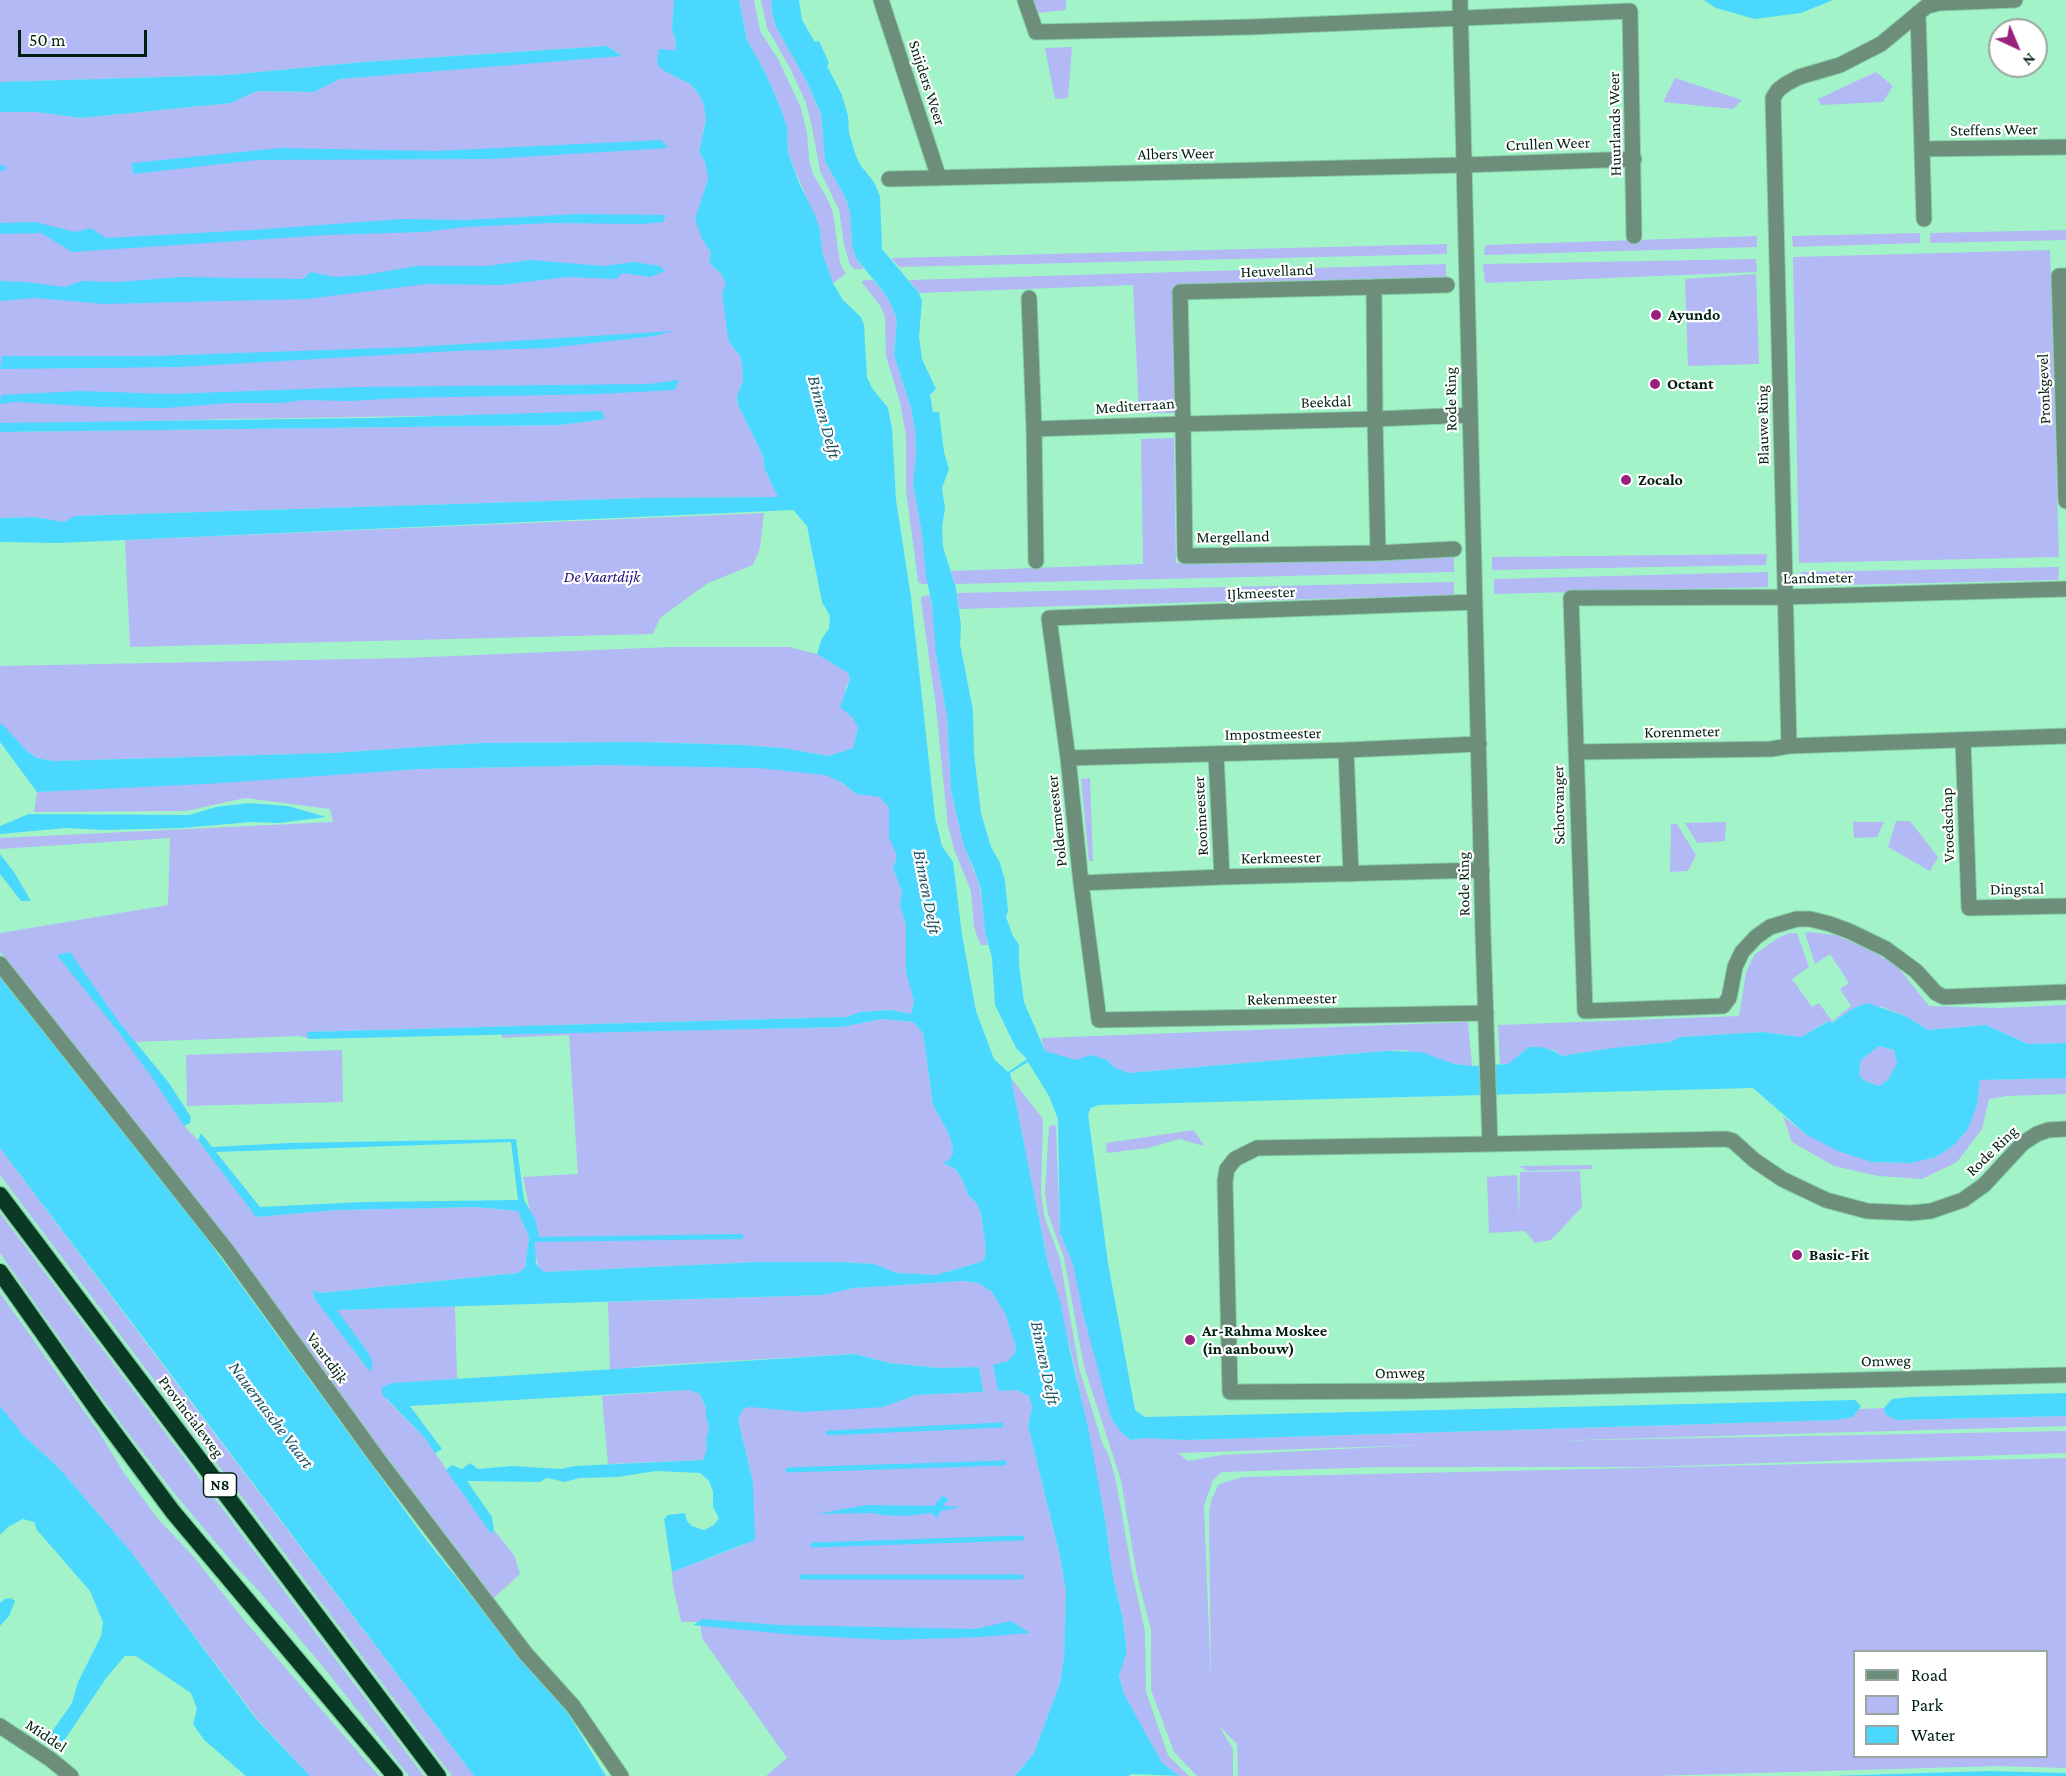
<!DOCTYPE html>
<html>
<head>
<meta charset="utf-8">
<style>
	body { margin:0 }
	#map { position:relative; width:2066px; height:1776px; overflow:hidden; background:#a2f4c8; font-family:"Crimson Pro",serif }
	canvas { display:block }
	.legend { position:absolute; left:1853px; top:1650px; width:195px; height:108px; box-sizing:border-box; background:#fff; border:2px solid #99a6a0; margin:0; padding:8px 10px; list-style:none; font-size:18px; color:#002112 }
	.legend li { display:flex; align-items:center; gap:12px; height:30px }
	.legend b { width:30px; border:2px solid #99a6a0 }
	.north { position:absolute; left:1988px; top:18px; width:60px; height:60px; box-sizing:border-box; background:#fff; border:2px solid #99a6a0; border-radius:50%; rotate:136deg; font-size:16px; font-weight:700; line-height:24px; text-align:center; color:#002112 }
	.north::after { content:''; display:block; margin:auto; width:21px; height:27px; background:#99227c; clip-path:polygon(50% 0,100% 100%,50% 72%,0 100%) }
	.scale { position:absolute; left:18px; top:30px; width:129px; height:27px; box-sizing:border-box; border:3px solid #002112; border-top:0; padding-left:8px; font-size:18px; line-height:21px; white-space:nowrap; color:#002112; -webkit-text-stroke:4px #fff; paint-order:stroke }
</style>
</head>
<body>
<div id="map">
<canvas width="2066" height="1776"></canvas>
<ul class="legend">
<li><b style="height:8px;background:#6d8e7b"></b>Road</li>
<li><b style="height:16px;background:#b3b9f5"></b>Park</li>
<li><b style="height:16px;background:#4ad8ff"></b>Water</li>
</ul>
<div class="north">N</div>
<div class="scale">50 m</div>
</div>
<script>
const ctx = document.querySelector('canvas').getContext('2d');
ctx.lineJoin = 'round';
function paint(path, color) {
  ctx.fillStyle = color;
  ctx.fill(path, 'evenodd');
}
function toPath(rows) {
  const path = new Path2D();
  for (const r of rows) {
    path.moveTo(r[0], r[1]);
    for (let i = 2; i < r.length; i += 2) path.lineTo(r[i], r[i + 1]);
  }
  return path;
}
function trace(path, color, width, dash) {
  ctx.strokeStyle = color;
  ctx.lineWidth = width;
  ctx.lineCap = dash ? 'butt' : 'round';
  ctx.setLineDash(dash || []);
  ctx.stroke(path);
}
function label(font, color, halo, rows, align = 'center') {
  ctx.font = font + ' "Crimson Pro",serif';
  ctx.lineWidth = 4.5;
  ctx.setLineDash([]);
  ctx.textBaseline = 'middle';
  ctx.strokeStyle = halo;
  ctx.fillStyle = color;
  for (const [text, x, y, turn = 0] of rows) {
    ctx.save();
    ctx.translate(x, y);
    ctx.rotate((+turn || 0) * Math.PI / 180);
    ctx.textAlign = isNaN(turn) ? turn : align;
    if (halo) ctx.strokeText(text, 0, 0);
    ctx.fillText(text, 0, 0);
    ctx.restore();
  }
}
const green = toPath([
	[0,0,674,0,672,30,676,42,675,52,659,50,657,60,659,65,670,74,690,84,699,94,704,106,706,118,699,152,705,162,708,179,704,191,702,239,711,252,709,262,722,275,726,284,729,342,740,356,742,365,743,381,737,396,738,405,763,456,765,470,778,497,645,498,75,516,64,522,34,517,0,518,0,432,561,425,604,419,602,411,550,414,232,419,72,423,0,423,0,112,37,112,81,118,231,103,257,91,314,92,340,79,621,55,607,46,364,62,228,75,0,82],
	[739,0,754,0,760,31,778,59,801,108,807,133,809,160,813,174,828,200,833,213,840,263,846,274,833,283,822,252,820,230,788,153,787,127,782,112,766,74,747,40],
	[761,0,771,0,772,12,776,27,806,80,821,115,825,161,846,199,850,212,852,245,856,258,864,269,854,269,850,265,844,245,839,210,820,171,812,127,806,103,790,68,767,28],
	[1033,0,1066,0,1066,10,1037,13],
	[1072,47,1068,98,1055,99,1045,48],
	[1876,72,1893,86,1883,102,1821,105,1818,99],
	[1675,78,1742,100,1733,109,1663,102],
	[2066,230,2066,240,1930,243,1930,233],
	[1920,233,1920,243,1793,247,1792,236],
	[1757,236,1757,247,1484,255,1485,245],
	[1447,244,1447,254,899,267,891,258],
	[2050,250,2059,557,1799,563,1793,257],
	[1756,259,1757,272,1485,283,1483,264],
	[1446,264,1446,278,1173,287,1175,413,1139,413,1133,285,919,293,909,280],
	[1756,274,1759,364,1688,366,1685,279],
	[864,280,873,280,885,294,892,306,897,320,894,355,911,408,915,430,916,454,913,484,922,533,928,584,922,584,918,582,916,566,906,490,906,436,900,402,886,356,885,317,881,307,863,284,862,282],
	[1174,438,1176,563,1454,556,1454,572,955,584,951,571,1143,564,1141,439],
	[764,513,760,548,753,565,708,583,660,618,653,634,130,647,125,540],
	[1767,554,1766,565,1492,570,1492,557],
	[2059,567,2058,580,1801,586,1801,572],
	[1768,572,1768,587,1494,594,1494,579],
	[1454,582,1454,595,959,609,957,593],
	[930,595,936,633,936,654,947,716,951,790,964,847,978,880,982,900,985,932,988,945,981,945,977,936,974,927,971,891,954,849,948,826,936,707,921,601,921,597],
	[670,647,789,647,817,654,848,673,850,679,845,689,858,728,853,748,828,756,783,748,741,745,640,742,481,743,332,753,54,761,37,758,28,752,0,724,0,666,405,658],
	[606,765,755,766,826,775,839,781,856,794,880,796,889,808,889,828,897,856,893,868,902,892,900,905,906,925,906,967,914,1001,911,1014,891,1010,860,1012,847,1017,307,1032,309,1039,300,1036,132,1042,184,1126,198,1140,256,1217,338,1210,476,1207,518,1211,529,1237,525,1269,518,1273,320,1293,313,1290,314,1298,351,1344,364,1365,369,1354,336,1310,455,1306,457,1379,412,1382,386,1399,424,1437,492,1535,494,1530,514,1555,520,1574,494,1598,370,1435,189,1192,0,952,0,933,168,905,170,838,0,849,0,838,333,822,330,809,245,798,186,811,34,812,37,792,420,769],
	[1090,778,1093,861,1089,861,1081,779],
	[1896,821,1910,821,1938,857,1930,871,1888,847],
	[1726,822,1725,841,1697,843,1685,823],
	[1853,822,1884,822,1877,837,1854,838],
	[1671,824,1677,824,1696,855,1688,871,1670,872],
	[1809,932,1835,935,1866,948,1897,966,1929,1006,1999,1008,2066,1005,2066,1043,2028,1044,1986,1025,1928,1030,1905,1016,1882,1007,1854,1008,1831,1023,1828,1021,1801,1037,1763,1032,1681,1037,1670,1042,1612,1048,1562,1056,1554,1050,1529,1047,1509,1064,1500,1064,1498,1025,1739,1016,1746,973,1754,955,1778,938,1789,933,1797,933,1809,967,1792,979,1812,1007,1819,1003,1832,1021,1851,1006,1840,989,1849,983,1830,954,1815,964,1805,933],
	[882,1019,913,1022,923,1033,933,1105,948,1132,952,1145,953,1153,950,1159,945,1163,955,1169,962,1179,968,1195,977,1204,981,1213,986,1250,985,1258,981,1262,936,1275,897,1273,874,1264,839,1262,758,1262,544,1272,539,1269,534,1249,536,1240,523,1177,578,1174,569,1035,502,1038,502,1034,842,1027],
	[1468,1022,1472,1066,1454,1064,1405,1050,1385,1051,1129,1073,1115,1068,1107,1060,1076,1060,1056,1056,1045,1051,1041,1038],
	[1879,1046,1894,1050,1897,1063,1888,1080,1879,1086,1865,1081,1859,1076,1861,1060,1873,1049],
	[342,1050,343,1102,187,1106,186,1055],
	[1011,1078,1043,1119,1041,1193,1044,1215,1060,1259,1079,1368,1103,1445,1109,1456,1116,1481,1133,1577,1145,1631,1146,1692,1168,1755,1189,1776,1179,1776,1162,1763,1124,1695,1119,1674,1126,1655,1126,1644,1122,1615,1113,1577,1104,1513,1076,1373,1053,1279,1048,1264],
	[2066,1078,2066,1094,2007,1096,1989,1099,1982,1129,1957,1162,1922,1179,1878,1176,1834,1166,1792,1142,1783,1116,1807,1135,1872,1162,1911,1163,1936,1157,1954,1145,1977,1105,1980,1080],
	[1056,1125,1060,1233,1073,1263,1111,1418,1122,1433,1131,1440,1145,1438,1185,1440,1835,1420,1853,1417,1859,1409,1884,1408,1885,1414,1896,1420,2066,1416,2066,1426,1545,1441,2066,1431,2066,1453,1646,1467,1381,1467,1222,1472,1213,1480,1204,1506,1211,1683,1209,1514,1211,1500,1219,1484,1243,1477,2066,1458,2066,1768,1996,1766,1654,1776,1238,1776,1237,1744,1219,1726,1233,1749,1233,1776,1197,1776,1174,1752,1151,1690,1151,1630,1137,1576,1121,1480,1084,1367,1064,1258,1048,1214,1045,1193,1048,1141,1049,1126],
	[1421,1445,1222,1455,1188,1461,1178,1453],
	[1854,1652,2046,1652,2046,1756,1854,1756],
	[1194,1130,1204,1146,1179,1139,1148,1148,1107,1153,1106,1143],
	[0,1148,143,1339,474,1776,452,1776,360,1654,0,1175],
	[1592,1165,1592,1169,1527,1171,1519,1166],
	[1580,1171,1582,1207,1551,1240,1535,1243,1525,1231,1489,1233,1487,1177,1517,1175,1519,1215,1520,1172],
	[0,1213,303,1616,424,1776,409,1776,325,1669,258,1590,237,1568,170,1488,134,1441,88,1379,0,1253],
	[964,1281,978,1283,991,1291,1005,1313,1013,1334,1016,1347,1014,1354,1008,1361,999,1365,998,1391,1016,1390,1029,1396,1032,1407,1028,1426,1060,1556,1066,1592,1064,1657,1060,1683,1034,1753,1015,1776,766,1776,787,1758,702,1638,700,1622,682,1622,681,1621,673,1586,672,1572,746,1544,753,1482,738,1419,740,1414,743,1409,751,1407,883,1407,916,1395,983,1392,979,1367,939,1368,890,1363,855,1354,659,1365,610,1370,608,1302,822,1295,854,1288],
	[0,1293,99,1432,124,1473,158,1519,193,1556,244,1620,379,1776,310,1776,258,1720,131,1552,59,1468,23,1435,5,1414,0,1406],
	[689,1390,700,1394,706,1409,706,1418,709,1427,706,1439,707,1449,703,1460,608,1464,602,1396]
]);
const water = toPath([
	[674,0,739,0,747,40,766,74,782,112,787,127,788,153,800,185,815,215,820,230,822,252,833,283,843,300,861,317,864,325,867,377,872,388,888,408,892,428,896,500,911,597,935,817,942,846,953,862,962,935,976,1011,994,1059,1008,1072,1027,1059,1016,1048,995,1005,992,958,985,932,981,890,975,871,964,847,951,790,947,716,936,654,932,604,926,577,922,533,913,484,916,454,915,430,911,408,894,355,897,320,892,306,885,294,856,258,852,245,850,212,846,199,825,161,821,114,806,80,776,27,772,12,771,0,799,0,802,20,815,42,819,41,829,63,827,66,842,95,848,116,849,133,856,156,861,166,874,182,880,196,882,249,919,293,922,301,919,337,922,359,936,389,930,395,933,412,939,412,944,452,949,469,942,488,945,509,942,527,943,547,956,588,961,625,960,644,973,710,974,754,981,813,991,847,1000,863,1005,881,1008,911,1006,917,1013,936,1019,945,1019,964,1024,1002,1045,1051,1076,1060,1091,1055,1107,1060,1115,1068,1129,1073,1385,1051,1421,1052,1454,1064,1472,1066,1508,1064,1529,1047,1540,1047,1554,1051,1562,1056,1612,1048,1670,1042,1681,1037,1763,1032,1801,1037,1829,1021,1832,1023,1854,1008,1867,1003,1905,1016,1928,1030,1986,1025,2028,1044,2066,1043,2066,1078,1980,1080,1977,1105,1968,1129,1954,1145,1936,1157,1911,1163,1872,1162,1838,1151,1807,1135,1753,1088,1098,1105,1091,1108,1088,1114,1108,1263,1135,1410,1145,1417,1855,1400,1861,1406,1853,1417,1835,1420,1185,1440,1145,1438,1131,1440,1122,1433,1111,1418,1084,1317,1073,1264,1060,1233,1058,1119,1049,1096,1028,1062,1010,1073,1048,1264,1060,1301,1070,1351,1089,1432,1104,1513,1113,1577,1122,1615,1126,1644,1126,1655,1119,1675,1124,1694,1162,1763,1179,1776,1132,1774,1128,1776,1015,1776,1034,1753,1060,1683,1064,1657,1066,1592,1060,1556,1028,1426,1032,1407,1029,1396,1016,1390,998,1391,993,1365,1008,1361,1014,1354,1016,1347,1005,1313,991,1291,978,1283,964,1281,854,1288,823,1295,337,1310,369,1354,373,1364,370,1372,314,1298,313,1290,320,1293,518,1273,525,1268,529,1237,518,1211,476,1207,338,1210,256,1217,198,1140,201,1133,212,1147,288,1143,516,1139,524,1200,535,1219,539,1237,743,1234,743,1239,535,1242,536,1264,544,1272,758,1262,839,1262,874,1264,897,1273,936,1275,981,1262,985,1258,986,1250,981,1213,977,1204,968,1195,962,1179,955,1169,944,1163,950,1159,953,1153,952,1145,948,1132,933,1105,923,1033,913,1022,882,1019,842,1027,309,1039,306,1032,847,1017,860,1012,891,1010,911,1014,914,1001,906,972,906,925,900,905,902,892,893,868,897,856,889,838,889,808,880,797,856,794,841,782,825,775,758,768,606,765,420,769,206,784,37,792,0,742,0,724,2,724,28,752,37,758,54,761,332,753,481,743,640,742,741,745,783,748,828,756,853,748,858,728,853,718,840,707,850,679,848,673,817,654,822,638,829,629,830,616,822,602,807,526,793,510,59,543,0,542,0,518,34,517,64,522,75,516,645,498,778,497,765,470,763,456,738,405,737,396,743,381,742,365,740,356,729,342,727,331,722,292,726,284,722,275,709,262,711,252,702,239,695,219,708,179,705,162,699,152,706,119,704,106,699,94,690,84,664,71,658,65,657,60,659,49,675,51,676,42,672,30],
	[1879,1046,1894,1050,1897,1063,1888,1080,1879,1086,1865,1081,1859,1075,1861,1060],
	[511,1142,518,1200,363,1202,260,1207,216,1152],
	[1704,0,1833,0,1801,13,1755,19,1716,8],
	[607,46,622,56,340,79,314,92,257,91,231,103,81,118,37,112,0,112,0,82,228,75,364,62],
	[661,140,668,148,490,159,257,160,133,174,132,163,280,148,437,151],
	[578,214,666,215,663,222,643,224,551,223,465,227,424,232,327,235,72,252,41,233,0,234,0,223,35,222,76,232,91,228,106,238,252,230,402,219,465,220],
	[531,260,604,266,634,262,660,266,665,271,651,277,623,273,616,279,568,277,501,285,427,284,306,299,104,304,36,298,0,301,0,281,26,282,65,287,81,281,119,282,180,277,303,279,311,272,336,277,365,275,416,266,486,266],
	[674,331,654,336,549,348,454,351,179,367,0,369,2,356,155,356,239,353,415,347],
	[679,380,675,390,599,394,401,398,351,401,303,400,282,403,231,403,166,408,100,407,16,402,0,404,1,395,79,391,171,394,361,387,649,384],
	[602,411,605,419,561,425,0,432,0,423,372,418],
	[249,803,288,806,326,817,279,823,251,822,182,828,105,830,66,828,0,834,0,826,29,814,189,815,216,807],
	[0,854,14,872,31,901,21,901,0,874],
	[70,952,119,1022,169,1083,191,1117,190,1123,184,1126,151,1076,120,1034,57,955],
	[0,977,189,1214,424,1537,498,1630,566,1710,606,1776,474,1776,0,1148],
	[855,1354,890,1363,939,1368,979,1367,983,1392,916,1395,883,1407,853,1409,803,1412,751,1407,743,1409,738,1419,753,1482,755,1540,672,1572,664,1519,668,1515,685,1513,687,1521,692,1526,704,1530,714,1525,719,1518,713,1507,713,1492,709,1481,700,1473,656,1471,618,1477,579,1478,565,1482,547,1478,540,1482,467,1481,492,1517,494,1530,492,1535,446,1470,452,1465,462,1469,470,1463,478,1469,512,1466,561,1469,574,1466,703,1460,707,1449,706,1439,709,1427,706,1418,706,1408,700,1394,689,1390,410,1406,442,1449,435,1453,424,1437,382,1394,382,1387,392,1383],
	[2066,1393,2066,1416,1896,1420,1885,1414,1884,1408,1892,1399,1910,1397],
	[0,1406,23,1435,59,1468,131,1552,257,1720,310,1776,246,1776,204,1740,193,1724,197,1709,191,1693,136,1656,125,1656,107,1677,57,1751,44,1743,72,1703,78,1682,101,1636,103,1622,90,1591,37,1530,34,1522,23,1519,8,1527,0,1535],
	[942,1496,949,1499,943,1506,962,1507,941,1511,936,1518,932,1513,905,1516,882,1515,873,1513,817,1514,866,1505,934,1506],
	[11,1598,15,1601,9,1616,0,1626,0,1603,5,1599],
	[703,1619,778,1625,975,1629,1011,1621,1030,1633,981,1637,890,1640,796,1635,693,1625],
	[1988,1771,2066,1773,2066,1776,1831,1776]
]);
const stream = toPath([
	[0,168,3,168],
	[828,1433,1001,1425],
	[788,1470,1004,1463],
	[813,1545,1022,1538],
	[802,1577,1021,1577]
]);
const minor = toPath([
	[881,0,939,178],
	[1025,0,1036,32,1251,27,1630,11,1634,236],
	[1460,0,1483,934,1490,1144,1726,1139,1733,1141,1754,1160,1782,1179,1826,1200,1867,1211,1911,1213,1931,1211,1963,1200,1984,1185,2023,1143,2037,1134,2048,1130,2066,1129],
	[2015,0,1940,3,1927,6,1881,44,1840,65,1799,77,1786,84,1778,90,1773,98,1789,746,2066,736],
	[1918,13,1924,219],
	[1922,149,2066,147],
	[889,179,1464,165,1634,159],
	[2066,276,2059,276,2066,501],
	[1447,285,1374,287,1375,419,1378,553,1185,556,1183,424,1375,419,1469,415],
	[1029,298,1034,429],
	[1378,553,1454,549],
	[1036,561,1034,429,1183,424,1180,292,1374,287],
	[2066,589,1784,597,1571,598,1585,1011,1723,1006,1729,998,1735,967,1742,952,1756,937,1770,927,1797,919,1810,919,1830,924,1849,931,1886,949,1916,971,1936,993,1944,997,2066,992],
	[1475,602,1049,618,1068,758,1081,883,1099,1020,1486,1013],
	[1963,740,1969,908,2066,906],
	[1346,750,1351,874],
	[1576,752,1771,749,1789,746],
	[1216,754,1222,877],
	[1068,758,1346,750,1479,744],
	[1081,883,1222,877,1482,870],
	[0,964,228,1252,377,1458,526,1654,573,1706,621,1776],
	[1490,1144,1257,1148,1235,1159,1227,1169,1225,1181,1230,1392,1411,1391,2066,1375],
	[0,1726,50,1759,71,1776]
]);
const trunk = toPath([
	[0,1195,438,1776],
	[0,1272,98,1411,173,1512,395,1776]
]);
const markers = [
	[1656,315,6,"#99227c"],
	[1655,384,6,"#99227c"],
	[1626,480,6,"#99227c"],
	[1797,1255,6,"#99227c"],
	[1190,1340,6,"#99227c"]
];
const shields = [
	[220,1485,33]
];
const shieldNames = [
	["N8",220,1485]
];
const streetNames = [
	["Snijders Weer",927,83,72],
	["Huurlands Weer",1615,124,-91],
	["Steffens Weer",1994,130,-1],
	["Crullen Weer",1548,144,-2],
	["Albers Weer",1176,154,-1],
	["Heuvelland",1277,271,-2],
	["Pronkgevel",2044,389,-92],
	["Rode Ring",1451,399,-91],
	["Beekdal",1326,402,-2],
	["Mediterraan",1135,406,-4],
	["Blauwe Ring",1763,425,-91],
	["Mergelland",1233,537,-1],
	["Landmeter",1818,578,-1],
	["IJkmeester",1261,593,-2],
	["Korenmeter",1682,732,-1],
	["Impostmeester",1273,734,-1],
	["Schotvanger",1559,805,-91],
	["Rooimeester",1201,816,-93],
	["Poldermeester",1057,821,-96],
	["Vroedschap",1948,825,-92],
	["Kerkmeester",1281,858,-1],
	["Rode Ring",1464,884,-91],
	["Dingstal",2017,889,-1],
	["Rekenmeester",1292,999,-1],
	["Rode Ring",1992,1151,-44],
	["Vaartdijk",327,1358,54],
	["Omweg",1886,1361,-1],
	["Omweg",1400,1373,-1],
	["Provincialeweg",191,1417,53],
	["Middel",46,1736,34]
];
const poiNames = [
	["Ayundo",1668,315],
	["Octant",1667,384],
	["Zocalo",1638,480],
	["Basic-Fit",1809,1255],
	["Ar-Rahma Moskee",1202,1331],
	["(in aanbouw)",1202,1349]
];
const parkNames = [
	["De Vaartdijk",602,577]
];
const waterNames = [
	["Binnen Delft",824,417,75],
	["Binnen Delft",927,892,79],
	["Binnen Delft",1045,1363,78],
	["Nauernasche Vaart",271,1415,53]
];
paint(green, '#b3b9f5');
paint(water, '#4ad8ff');
trace(stream, '#4ad8ff', 5);
trace(minor, '#85cea7', 17);
trace(trunk, '#85cea7', 19);
trace(minor, '#6d8e7b', 15);
trace(trunk, '#0a3a25', 16);
for (const [x, y, r, color] of markers) {
  const dot = new Path2D();
  dot.arc(x, y, r, 0, 2 * Math.PI);
  ctx.fillStyle = color;
  ctx.fill(dot);
  trace(dot, '#fff', 2);
}
for (const [x, y, w] of shields) {
  const box = new Path2D();
  box.roundRect(x - w / 2, y - 12, w, 24, 4.5);
  ctx.fillStyle = '#fff';
  ctx.fill(box);
  trace(box, '#002112', 1.5);
}
label('bold 15px', '#002112', null, shieldNames);
label('16px', '#002112', '#fff', streetNames);
label('bold 16px', '#002112', '#fff', poiNames, 'left');
label('italic 16px', '#240b75', '#fff', parkNames);
label('italic 18px', '#1c5565', '#fff', waterNames);
</script>
</body>
</html>
